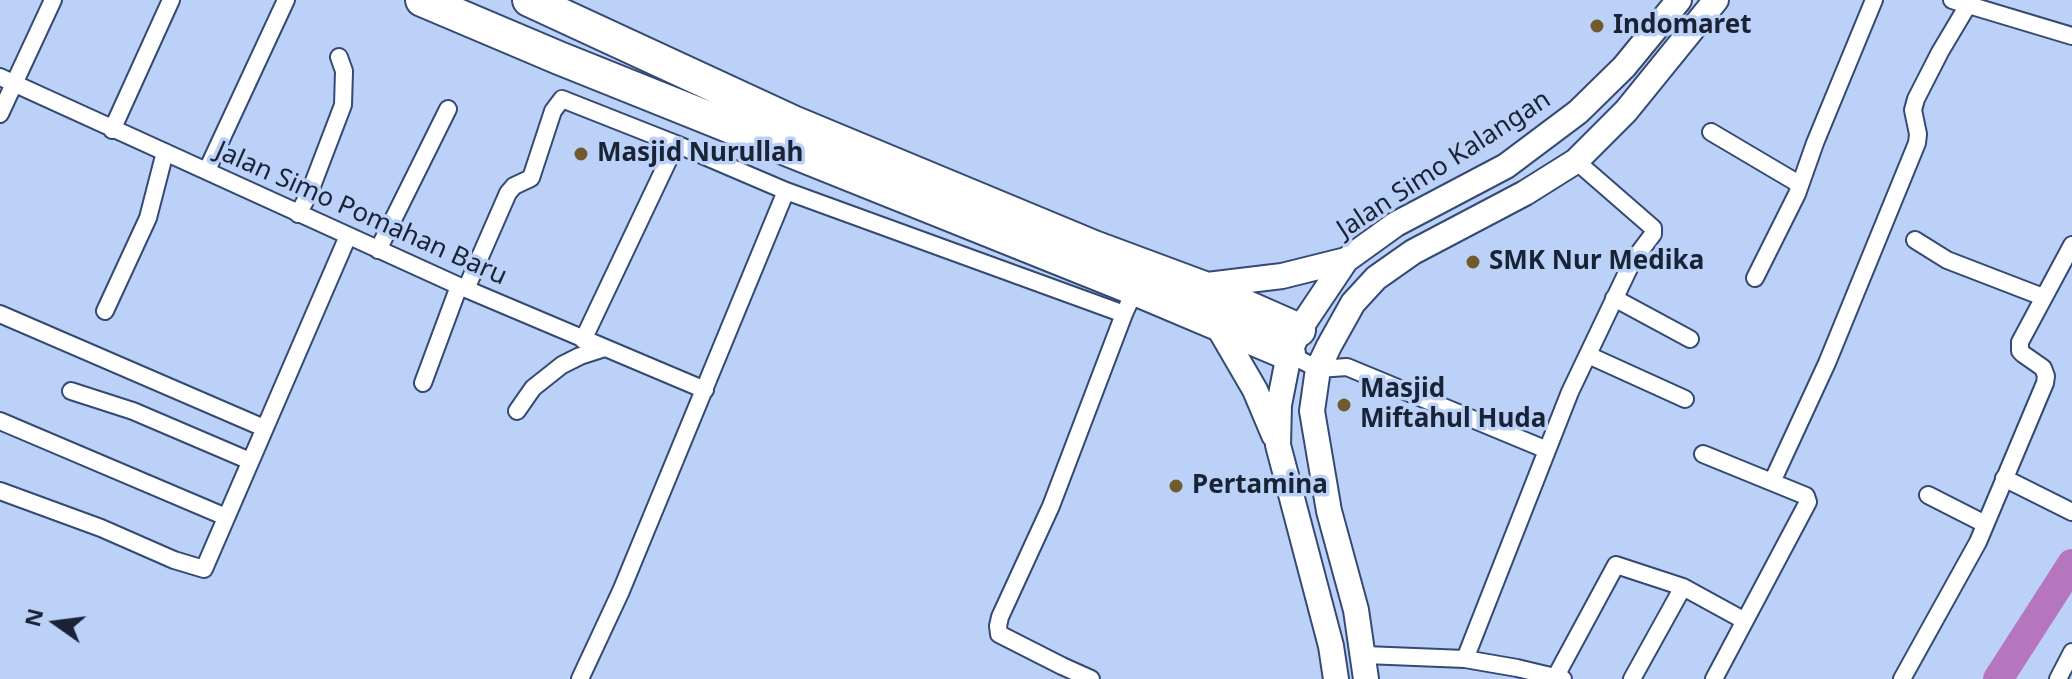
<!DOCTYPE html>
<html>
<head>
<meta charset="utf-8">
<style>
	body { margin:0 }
	#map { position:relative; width:2072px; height:679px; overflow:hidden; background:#bbd1f8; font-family:"Noto Sans",sans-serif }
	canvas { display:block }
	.north { position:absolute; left:16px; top:583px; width:80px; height:80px; -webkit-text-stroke:6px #bbd1f8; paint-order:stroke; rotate:284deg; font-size:22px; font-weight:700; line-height:32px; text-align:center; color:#192335 }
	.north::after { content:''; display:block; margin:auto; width:28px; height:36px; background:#192335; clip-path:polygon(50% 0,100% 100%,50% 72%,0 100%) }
</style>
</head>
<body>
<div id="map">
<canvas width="2072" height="679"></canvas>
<div class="north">N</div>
</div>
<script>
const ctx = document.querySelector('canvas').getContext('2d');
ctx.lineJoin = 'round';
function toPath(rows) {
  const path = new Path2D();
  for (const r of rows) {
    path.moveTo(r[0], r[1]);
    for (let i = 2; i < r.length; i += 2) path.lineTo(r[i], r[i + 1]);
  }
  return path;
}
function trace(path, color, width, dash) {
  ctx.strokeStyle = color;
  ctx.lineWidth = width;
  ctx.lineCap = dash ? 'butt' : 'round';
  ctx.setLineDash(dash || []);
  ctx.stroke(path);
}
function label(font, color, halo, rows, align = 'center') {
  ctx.font = font + ' "Noto Sans",sans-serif';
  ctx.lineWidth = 7;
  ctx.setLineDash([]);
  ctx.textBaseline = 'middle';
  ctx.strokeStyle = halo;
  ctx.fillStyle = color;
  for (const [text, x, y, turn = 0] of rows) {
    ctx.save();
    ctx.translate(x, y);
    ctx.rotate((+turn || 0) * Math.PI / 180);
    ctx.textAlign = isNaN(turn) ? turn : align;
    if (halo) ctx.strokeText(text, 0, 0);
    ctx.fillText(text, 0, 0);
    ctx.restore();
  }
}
const river = toPath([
	[1998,679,2072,564]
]);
const street = toPath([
	[1952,0,2072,36],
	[0,77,459,286,705,390],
	[0,114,53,0],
	[112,130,171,0],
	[1711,132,1799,184],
	[207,170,286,0],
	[298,214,309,194,343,105,344,71,339,57],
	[1915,240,1947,260,2043,297],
	[378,250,448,109],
	[1755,278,1797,194,1815,143,1874,0],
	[466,289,508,193,514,186,531,178,553,111,562,99,676,144,786,191,1124,314,1138,283],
	[1614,298,1690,339],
	[105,311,148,218,165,152],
	[0,314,264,428],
	[583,340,676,144],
	[1289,354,1318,369,1347,367,1547,450],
	[1588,355,1685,399],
	[423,383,459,286],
	[71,391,133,411,250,461],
	[517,411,533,388,562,365,580,356,605,348],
	[0,421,226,517],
	[1703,454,1806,496,1808,502,1714,679],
	[2004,478,2072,512],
	[1772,482,1827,363,1917,143,1918,134,1913,110,1916,99,1940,52,1968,5],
	[0,491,101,528,174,560,204,569,348,236],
	[1928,495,1985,524],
	[1683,587,1745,621],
	[1365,655,1465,659,1517,668,1563,679],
	[1465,659,1570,392,1632,262,1653,234,1653,228,1576,161],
	[1556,676,1616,565,1683,587,1632,679],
	[580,679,621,591,786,191],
	[1091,679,1062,666,999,634,998,626,1000,617,1051,506,1124,314],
	[1902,679,1978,542,2045,383,2046,376,2043,368,2023,354,2020,351,2020,342,2072,245],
	[2058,679,2072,652]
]);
const secondary = toPath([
	[1199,286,1282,276,1346,260],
	[1216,323,1255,390,1274,435],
	[1336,679,1331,646,1278,445,1279,405,1289,354,1299,330,1346,260,1396,224,1506,166,1578,112,1624,67,1679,0],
	[1366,679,1356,610,1329,511,1312,411,1318,369,1329,346,1353,303,1376,278,1413,252,1525,193,1576,161,1626,111,1716,0]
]);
const highway = toPath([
	[422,0,559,58,1135,289,1289,354],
	[529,0,793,122,1094,247,1199,286,1299,330]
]);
const markers = [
	[1597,26,8,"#725a2b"],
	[581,154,8,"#725a2b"],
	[1473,262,8,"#725a2b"],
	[1344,405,8,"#725a2b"],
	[1176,486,8,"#725a2b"]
];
const poiNames = [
	["Indomaret",1613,26],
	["Masjid Nurullah",597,154],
	["SMK Nur Medika",1489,262],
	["Masjid",1360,390],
	["Miftahul Huda",1360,420],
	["Pertamina",1192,486]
];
const streetNames = [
	["Jalan Simo Kalangan",1444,165,-33],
	["Jalan Simo Pomahan Baru",361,214,24]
];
trace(river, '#b676bf', 30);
trace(street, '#344973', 20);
trace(secondary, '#344973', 28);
trace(highway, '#344973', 36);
trace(street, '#fff', 16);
trace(secondary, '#fff', 24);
trace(highway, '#fff', 32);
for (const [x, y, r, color] of markers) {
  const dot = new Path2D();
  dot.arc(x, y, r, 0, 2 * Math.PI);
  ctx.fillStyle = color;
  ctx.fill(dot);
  trace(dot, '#bbd1f8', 3);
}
label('bold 26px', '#192335', '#bbd1f8', poiNames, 'left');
label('26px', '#192335', '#bbd1f8', streetNames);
</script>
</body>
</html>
